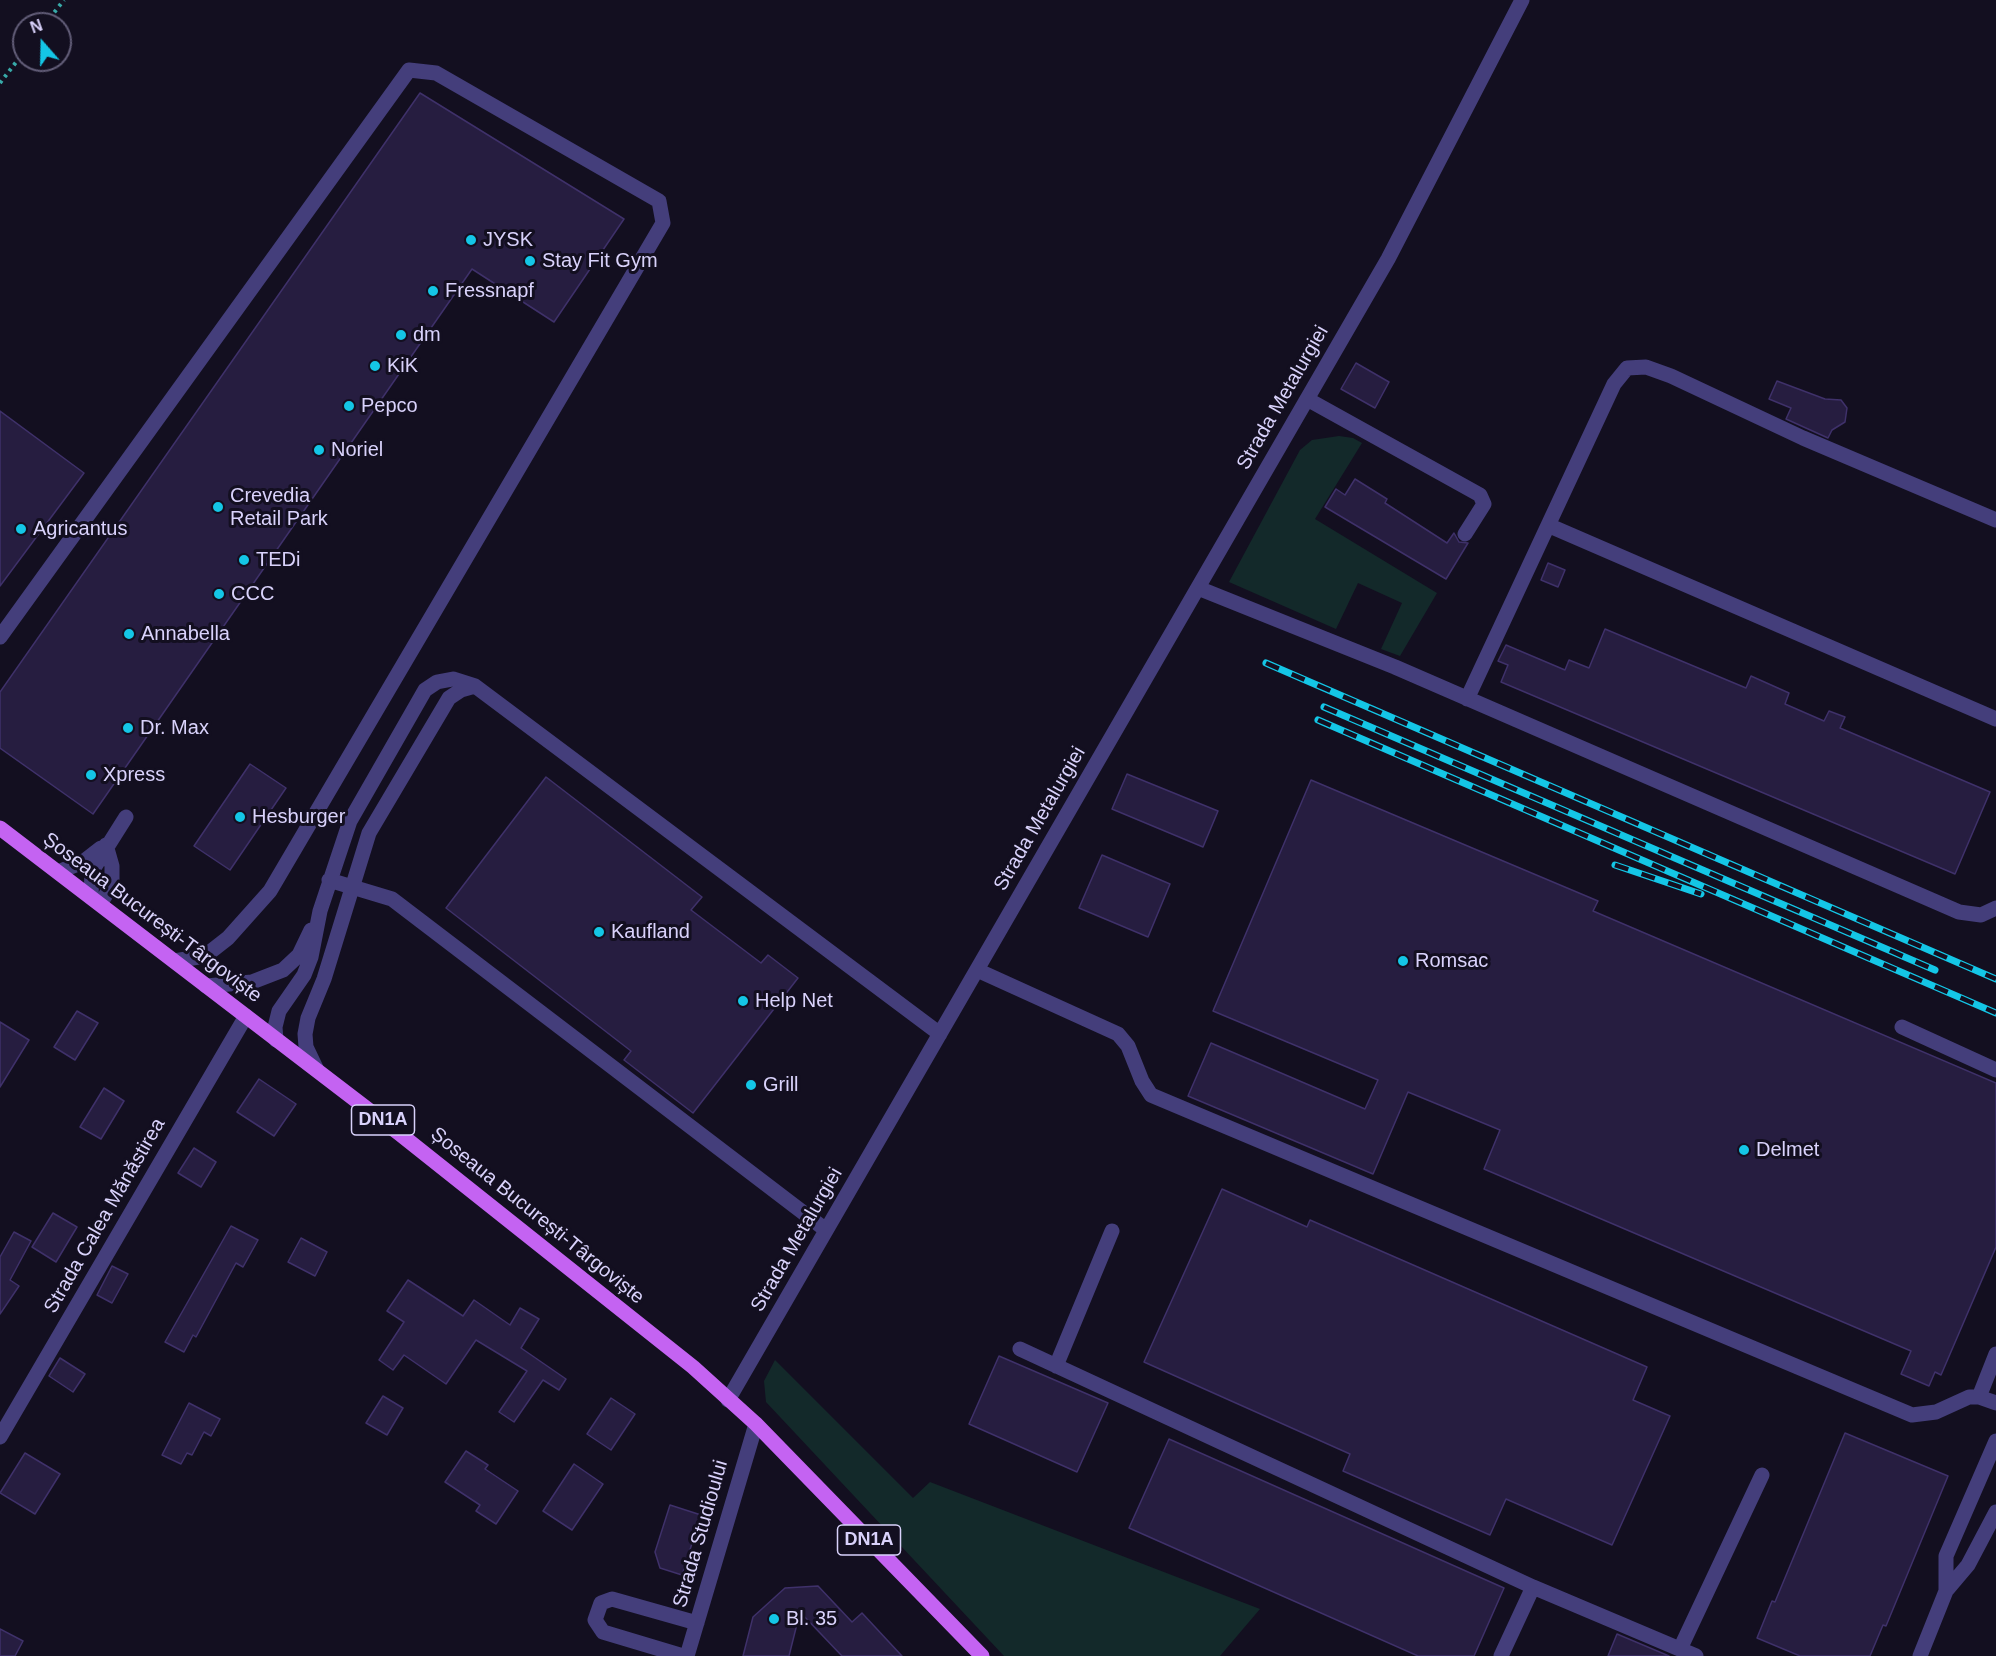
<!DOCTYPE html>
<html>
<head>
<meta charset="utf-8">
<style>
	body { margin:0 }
	#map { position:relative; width:1996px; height:1656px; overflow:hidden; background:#130f20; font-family:Arial,sans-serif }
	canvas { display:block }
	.north { position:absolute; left:12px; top:12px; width:60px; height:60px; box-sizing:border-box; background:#130f20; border:2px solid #625d78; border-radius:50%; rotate:340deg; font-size:16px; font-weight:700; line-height:24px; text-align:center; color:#d9d2fb }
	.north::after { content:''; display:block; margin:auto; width:21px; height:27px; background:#14c6e6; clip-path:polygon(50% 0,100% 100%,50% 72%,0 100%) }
</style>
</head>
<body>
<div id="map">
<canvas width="1996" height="1656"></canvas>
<div class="north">N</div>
</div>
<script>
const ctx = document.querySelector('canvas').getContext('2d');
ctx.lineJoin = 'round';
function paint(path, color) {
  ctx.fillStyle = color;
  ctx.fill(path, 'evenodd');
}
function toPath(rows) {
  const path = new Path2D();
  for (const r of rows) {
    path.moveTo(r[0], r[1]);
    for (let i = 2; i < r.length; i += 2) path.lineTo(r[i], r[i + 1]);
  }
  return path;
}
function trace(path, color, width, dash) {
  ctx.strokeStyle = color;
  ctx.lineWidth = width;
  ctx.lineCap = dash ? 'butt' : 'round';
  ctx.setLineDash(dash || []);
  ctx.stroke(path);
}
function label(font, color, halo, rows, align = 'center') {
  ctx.font = font + ' Arial,sans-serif';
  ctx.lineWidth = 6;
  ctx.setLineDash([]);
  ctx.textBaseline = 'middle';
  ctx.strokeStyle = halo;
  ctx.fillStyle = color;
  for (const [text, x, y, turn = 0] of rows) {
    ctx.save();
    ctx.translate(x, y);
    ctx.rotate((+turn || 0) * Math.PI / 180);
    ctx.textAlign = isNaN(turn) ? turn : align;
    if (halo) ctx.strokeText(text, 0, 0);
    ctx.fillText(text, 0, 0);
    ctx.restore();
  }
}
const green = toPath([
	[1339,436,1353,438,1362,443,1315,519,1437,593,1400,656,1381,649,1402,603,1358,583,1336,629,1229,582,1300,450,1312,440],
	[775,1360,913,1498,930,1482,1260,1609,1220,1656,1004,1656,766,1402,764,1381]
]);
const building = toPath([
	[420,93,624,219,554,322,472,269,93,814,0,748,0,692,420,93],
	[1356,363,1389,382,1375,408,1341,389,1356,363],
	[1777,381,1825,399,1841,400,1847,408,1845,422,1832,430,1828,438,1786,419,1791,408,1769,399,1777,381],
	[0,411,84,473,0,586,0,411],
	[1355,479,1387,499,1385,503,1447,543,1454,533,1459,542,1468,543,1446,579,1325,507,1336,489,1345,495,1355,479],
	[1548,563,1565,570,1558,587,1541,580,1548,563],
	[1605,629,1746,688,1751,676,1789,693,1785,704,1824,721,1829,711,1845,717,1840,728,1990,792,1955,874,1501,682,1508,665,1498,661,1506,645,1565,670,1569,660,1589,668,1605,629],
	[250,764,286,788,230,870,194,846,250,764],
	[1127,774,1218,811,1203,847,1112,809,1127,774],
	[546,777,702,897,691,910,761,963,768,955,798,978,693,1113,624,1060,631,1051,446,908,546,777],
	[1311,780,1598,901,1593,911,1996,1083,1996,1247,1941,1375,1935,1372,1929,1386,1901,1374,1911,1351,1484,1169,1500,1130,1408,1092,1373,1174,1188,1096,1211,1043,1365,1109,1378,1080,1213,1011,1311,780],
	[1102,855,1170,884,1148,937,1079,908,1102,855],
	[77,1011,98,1023,75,1060,54,1047,77,1011],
	[0,1022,29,1040,0,1087,0,1022],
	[259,1079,296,1104,274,1136,237,1112,259,1079],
	[104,1088,124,1101,101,1139,80,1127,104,1088],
	[194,1148,216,1162,201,1187,178,1173,194,1148],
	[1222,1189,1307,1227,1310,1220,1647,1367,1633,1400,1670,1416,1612,1545,1506,1499,1490,1535,1343,1471,1350,1454,1144,1362,1222,1189],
	[53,1213,77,1227,56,1262,32,1247,53,1213],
	[231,1226,258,1240,243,1267,236,1263,196,1337,193,1335,184,1352,165,1342,231,1226],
	[14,1232,31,1241,10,1280,19,1286,0,1314,0,1257,14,1232],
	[301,1238,327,1252,315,1276,288,1262,301,1238],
	[112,1266,128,1274,112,1303,97,1295,112,1266],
	[408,1280,463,1316,474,1300,510,1325,520,1308,539,1319,521,1348,566,1379,559,1390,543,1380,514,1422,499,1412,527,1371,476,1340,446,1384,404,1355,393,1370,379,1360,404,1322,387,1311,408,1280],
	[999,1356,1108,1403,1077,1472,969,1424,999,1356],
	[60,1358,85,1374,73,1392,49,1376,60,1358],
	[383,1396,403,1408,387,1435,366,1423,383,1396],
	[611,1398,635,1414,611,1450,587,1434,611,1398],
	[189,1403,220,1419,211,1436,204,1432,192,1455,187,1453,181,1464,162,1455,189,1403],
	[1845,1433,1948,1476,1886,1626,1883,1625,1870,1656,1800,1656,1757,1638,1772,1601,1775,1602,1845,1433],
	[1169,1439,1504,1588,1474,1656,1418,1656,1129,1528,1169,1439],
	[466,1451,488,1465,485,1469,518,1491,496,1524,476,1511,480,1505,445,1482,466,1451],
	[25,1453,60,1474,35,1514,0,1493,25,1453],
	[574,1464,603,1484,572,1530,543,1511,574,1464],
	[670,1505,701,1515,682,1575,660,1568,655,1552,670,1505],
	[818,1586,852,1622,862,1613,902,1656,842,1656,800,1612,789,1656,743,1656,753,1617,785,1588,818,1586],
	[0,1629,23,1641,15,1656,0,1656,0,1629],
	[1617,1634,1669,1656,1608,1656,1617,1634]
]);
const path = toPath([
	[45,24,64,0],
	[0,83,24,52]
]);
const minor = toPath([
	[1307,399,1480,495,1484,504,1465,534],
	[1550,526,1996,719],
	[1198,588,1395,667,1959,912,1981,915,1996,908],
	[0,637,409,70,436,73,659,201,663,223,270,891,228,938,205,956,174,961],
	[1467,699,1614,384,1627,368,1646,367,1671,376,1803,438,1996,520],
	[58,872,83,862,101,848],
	[329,880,392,899,826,1230],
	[91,897,92,871,126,817],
	[100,904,112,885,112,866,106,845],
	[977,970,1118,1034,1128,1046,1142,1081,1151,1095,1912,1415,1936,1412,1969,1397,1979,1397,1996,1403],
	[206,986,252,982,283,970,299,955,311,930],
	[1902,1027,1996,1070],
	[276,1040,275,1027,279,1011,304,975,311,957,320,911,350,821,425,690,437,682,453,679,475,686,940,1034],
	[316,1068,306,1047,305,1034,308,1018,324,979,369,833,449,698,461,690,475,686],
	[1020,1349,1533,1587,1696,1656],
	[1056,1366,1112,1231],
	[1979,1397,1996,1354],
	[728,1400,1388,259,1522,0],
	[0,1437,246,1016],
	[1946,1591,1968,1565,1996,1512],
	[1680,1649,1762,1475],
	[683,1656,603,1632,595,1620,601,1603,612,1599,697,1623],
	[687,1656,756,1424],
	[1501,1656,1533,1587],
	[1920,1656,1946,1591,1946,1556,1996,1441]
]);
const major = toPath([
	[0,828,400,1134,693,1367,756,1424,982,1656]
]);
const rail = toPath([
	[1266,663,1996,979],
	[1324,707,1935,970],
	[1318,720,1996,1013],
	[1615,865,1701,894]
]);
const markers = [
	[471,240,6,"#14c6e6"],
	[530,261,6,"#14c6e6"],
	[433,291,6,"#14c6e6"],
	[401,335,6,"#14c6e6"],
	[375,366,6,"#14c6e6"],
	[349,406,6,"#14c6e6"],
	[319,450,6,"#14c6e6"],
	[218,507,6,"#14c6e6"],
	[21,529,6,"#14c6e6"],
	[244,560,6,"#14c6e6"],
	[219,594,6,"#14c6e6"],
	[129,634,6,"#14c6e6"],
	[128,728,6,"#14c6e6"],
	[91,775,6,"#14c6e6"],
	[240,817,6,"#14c6e6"],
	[599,932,6,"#14c6e6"],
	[1403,961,6,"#14c6e6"],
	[743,1001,6,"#14c6e6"],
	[751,1085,6,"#14c6e6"],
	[1744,1150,6,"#14c6e6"],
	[774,1619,6,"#14c6e6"]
];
const shields = [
	[383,1120,63],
	[869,1540,63]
];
const shieldNames = [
	["DN1A",383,1120],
	["DN1A",869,1540]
];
const poiNames = [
	["JYSK",483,240],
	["Stay Fit Gym",542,261],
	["Fressnapf",445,291],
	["dm",413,335],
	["KiK",387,366],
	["Pepco",361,406],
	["Noriel",331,450],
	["Crevedia",230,496],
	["Retail Park",230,519],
	["Agricantus",33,529],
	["TEDi",256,560],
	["CCC",231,594],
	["Annabella",141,634],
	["Dr. Max",140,728],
	["Xpress",103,775],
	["Hesburger",252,817],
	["Kaufland",611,932],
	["Romsac",1415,961],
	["Help Net",755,1001],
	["Grill",763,1085],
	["Delmet",1756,1150],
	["Bl. 35",786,1619]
];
const streetNames = [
	["Strada Metalurgiei",1283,398,-60],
	["Strada Metalurgiei",1040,819,-60],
	["Șoseaua București-Târgoviște",152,918,37],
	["Strada Calea Mănăstirea",105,1216,-60],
	["Șoseaua București-Târgoviște",537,1216,39],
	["Strada Metalurgiei",797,1240,-60],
	["Strada Studioului",701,1534,-74]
];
paint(green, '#13292a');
paint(building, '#261d40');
trace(building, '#3f316a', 1.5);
trace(path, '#38a9a8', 4, [3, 4.5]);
trace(minor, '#443e7b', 15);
trace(major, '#c463f2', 15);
trace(rail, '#14c6e6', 7);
trace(rail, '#130f20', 4.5, [14]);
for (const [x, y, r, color] of markers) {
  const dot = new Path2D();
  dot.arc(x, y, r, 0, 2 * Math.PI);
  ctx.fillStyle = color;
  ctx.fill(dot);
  trace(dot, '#130f20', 2);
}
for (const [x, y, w] of shields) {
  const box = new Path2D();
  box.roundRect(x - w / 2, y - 15, w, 30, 4.5);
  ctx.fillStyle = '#130f20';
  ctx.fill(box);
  trace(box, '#d9d2fb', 1.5);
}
label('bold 18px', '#d9d2fb', null, shieldNames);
label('20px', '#d9d2fb', '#130f20', poiNames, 'left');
label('20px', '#d9d2fb', '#130f20', streetNames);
</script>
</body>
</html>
